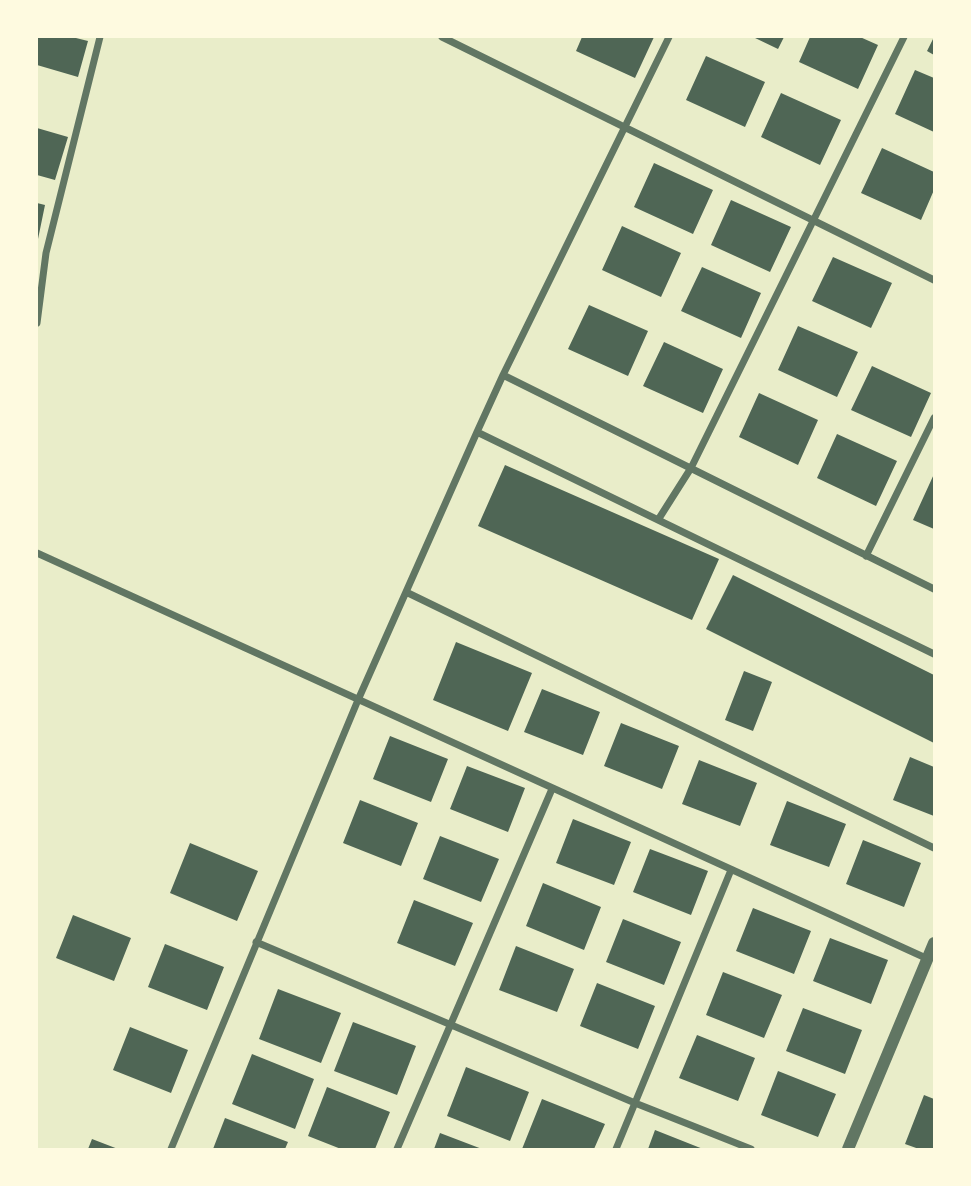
<!DOCTYPE html>
<html>
<head>
<meta charset="utf-8">
<style>
	body { margin:0 }
	#map { position:relative; width:971px; height:1186px; overflow:hidden; background:#e9edc9; font-family:Merriweather,serif }
	canvas { display:block }
	.frame { position:absolute; inset:0; border:38px solid #fefae0; pointer-events:none }
</style>
</head>
<body>
<div id="map">
<canvas width="971" height="1186"></canvas>
<div class="frame"></div>
</div>
<script>
const ctx = document.querySelector('canvas').getContext('2d');
ctx.lineJoin = 'round';
function paint(path, color) {
  ctx.fillStyle = color;
  ctx.fill(path, 'evenodd');
}
function toPath(rows) {
  const path = new Path2D();
  for (const r of rows) {
    path.moveTo(r[0], r[1]);
    for (let i = 2; i < r.length; i += 2) path.lineTo(r[i], r[i + 1]);
  }
  return path;
}
function trace(path, color, width, dash) {
  ctx.strokeStyle = color;
  ctx.lineWidth = width;
  ctx.lineCap = dash ? 'butt' : 'round';
  ctx.setLineDash(dash || []);
  ctx.stroke(path);
}
const building = toPath([
	[37,37,72,37,88,41,78,77,37,65],
	[582,37,654,37,635,78,576,51],
	[753,37,784,37,778,49],
	[810,37,860,37,878,45,858,89,799,62],
	[934,37,934,55,927,51],
	[706,56,765,82,745,127,686,100],
	[915,70,934,78,934,132,895,114],
	[781,93,841,120,820,165,761,137],
	[37,128,68,137,55,180,37,175],
	[882,148,934,172,934,190,921,220,861,193],
	[654,163,713,190,693,234,634,207],
	[731,200,791,227,770,272,711,245],
	[37,203,45,205,38,239,37,239],
	[622,226,681,253,661,297,602,270],
	[833,257,892,283,871,328,812,301],
	[702,267,761,293,741,338,681,311],
	[589,305,648,331,628,376,568,349],
	[798,326,858,352,837,397,778,370],
	[664,342,723,369,703,413,643,386],
	[872,366,931,393,911,437,851,410],
	[759,393,818,420,798,465,739,437],
	[837,434,897,461,876,506,817,478],
	[505,465,719,559,692,620,478,526],
	[934,474,934,529,913,520],
	[733,575,934,675,934,743,706,629],
	[456,642,532,673,508,731,433,700],
	[744,671,772,682,753,731,725,720],
	[542,689,600,712,583,755,524,732],
	[621,723,679,746,662,789,604,766],
	[390,736,448,759,431,802,373,779],
	[910,757,934,767,934,816,893,800],
	[699,760,757,783,740,826,682,804],
	[467,766,525,788,508,832,450,809],
	[360,800,418,823,401,866,343,843],
	[787,801,846,824,829,867,770,845],
	[573,819,631,842,614,885,556,863],
	[440,836,499,859,481,902,423,879],
	[863,840,921,863,904,907,846,884],
	[190,843,258,871,237,921,170,893],
	[650,849,708,871,691,915,633,892],
	[543,883,601,907,584,950,526,926],
	[414,900,473,923,455,966,397,943],
	[753,908,811,931,794,974,736,951],
	[73,915,131,938,114,981,56,958],
	[623,919,681,942,664,985,606,962],
	[830,938,888,960,871,1004,813,981],
	[165,944,224,967,207,1010,148,987],
	[516,946,574,969,557,1012,499,990],
	[723,972,782,995,764,1038,706,1015],
	[597,983,655,1006,638,1049,580,1026],
	[278,989,341,1013,321,1063,259,1039],
	[803,1008,862,1030,845,1074,786,1051],
	[353,1022,416,1046,397,1095,334,1071],
	[130,1027,188,1050,171,1093,113,1070],
	[697,1035,755,1058,738,1101,679,1078],
	[252,1054,314,1079,295,1129,232,1104],
	[466,1067,529,1092,510,1141,447,1116],
	[778,1071,836,1094,818,1137,761,1115],
	[327,1087,390,1112,375,1149,341,1149,308,1136],
	[924,1095,934,1099,934,1149,919,1149,905,1144],
	[542,1099,605,1124,594,1149,522,1149],
	[225,1118,288,1142,285,1149,213,1149],
	[655,1130,703,1149,648,1149],
	[440,1133,482,1149,434,1149],
	[92,1139,118,1149,88,1149]
]);
const minor = toPath([
	[442,37,934,280],
	[37,323,46,253,100,37],
	[503,375,934,589],
	[477,432,934,654],
	[658,520,691,468,904,37],
	[37,553,928,959],
	[866,556,934,418],
	[406,592,934,848],
	[256,942,635,1103,751,1149],
	[171,1149,358,700,477,432,503,375,669,37],
	[397,1149,552,789],
	[616,1149,731,870]
]);
const tertiary = toPath([
	[848,1149,934,943]
]);
paint(building, '#4f6655');
trace(minor, '#617663', 7);
trace(tertiary, '#617663', 12);
</script>
</body>
</html>
